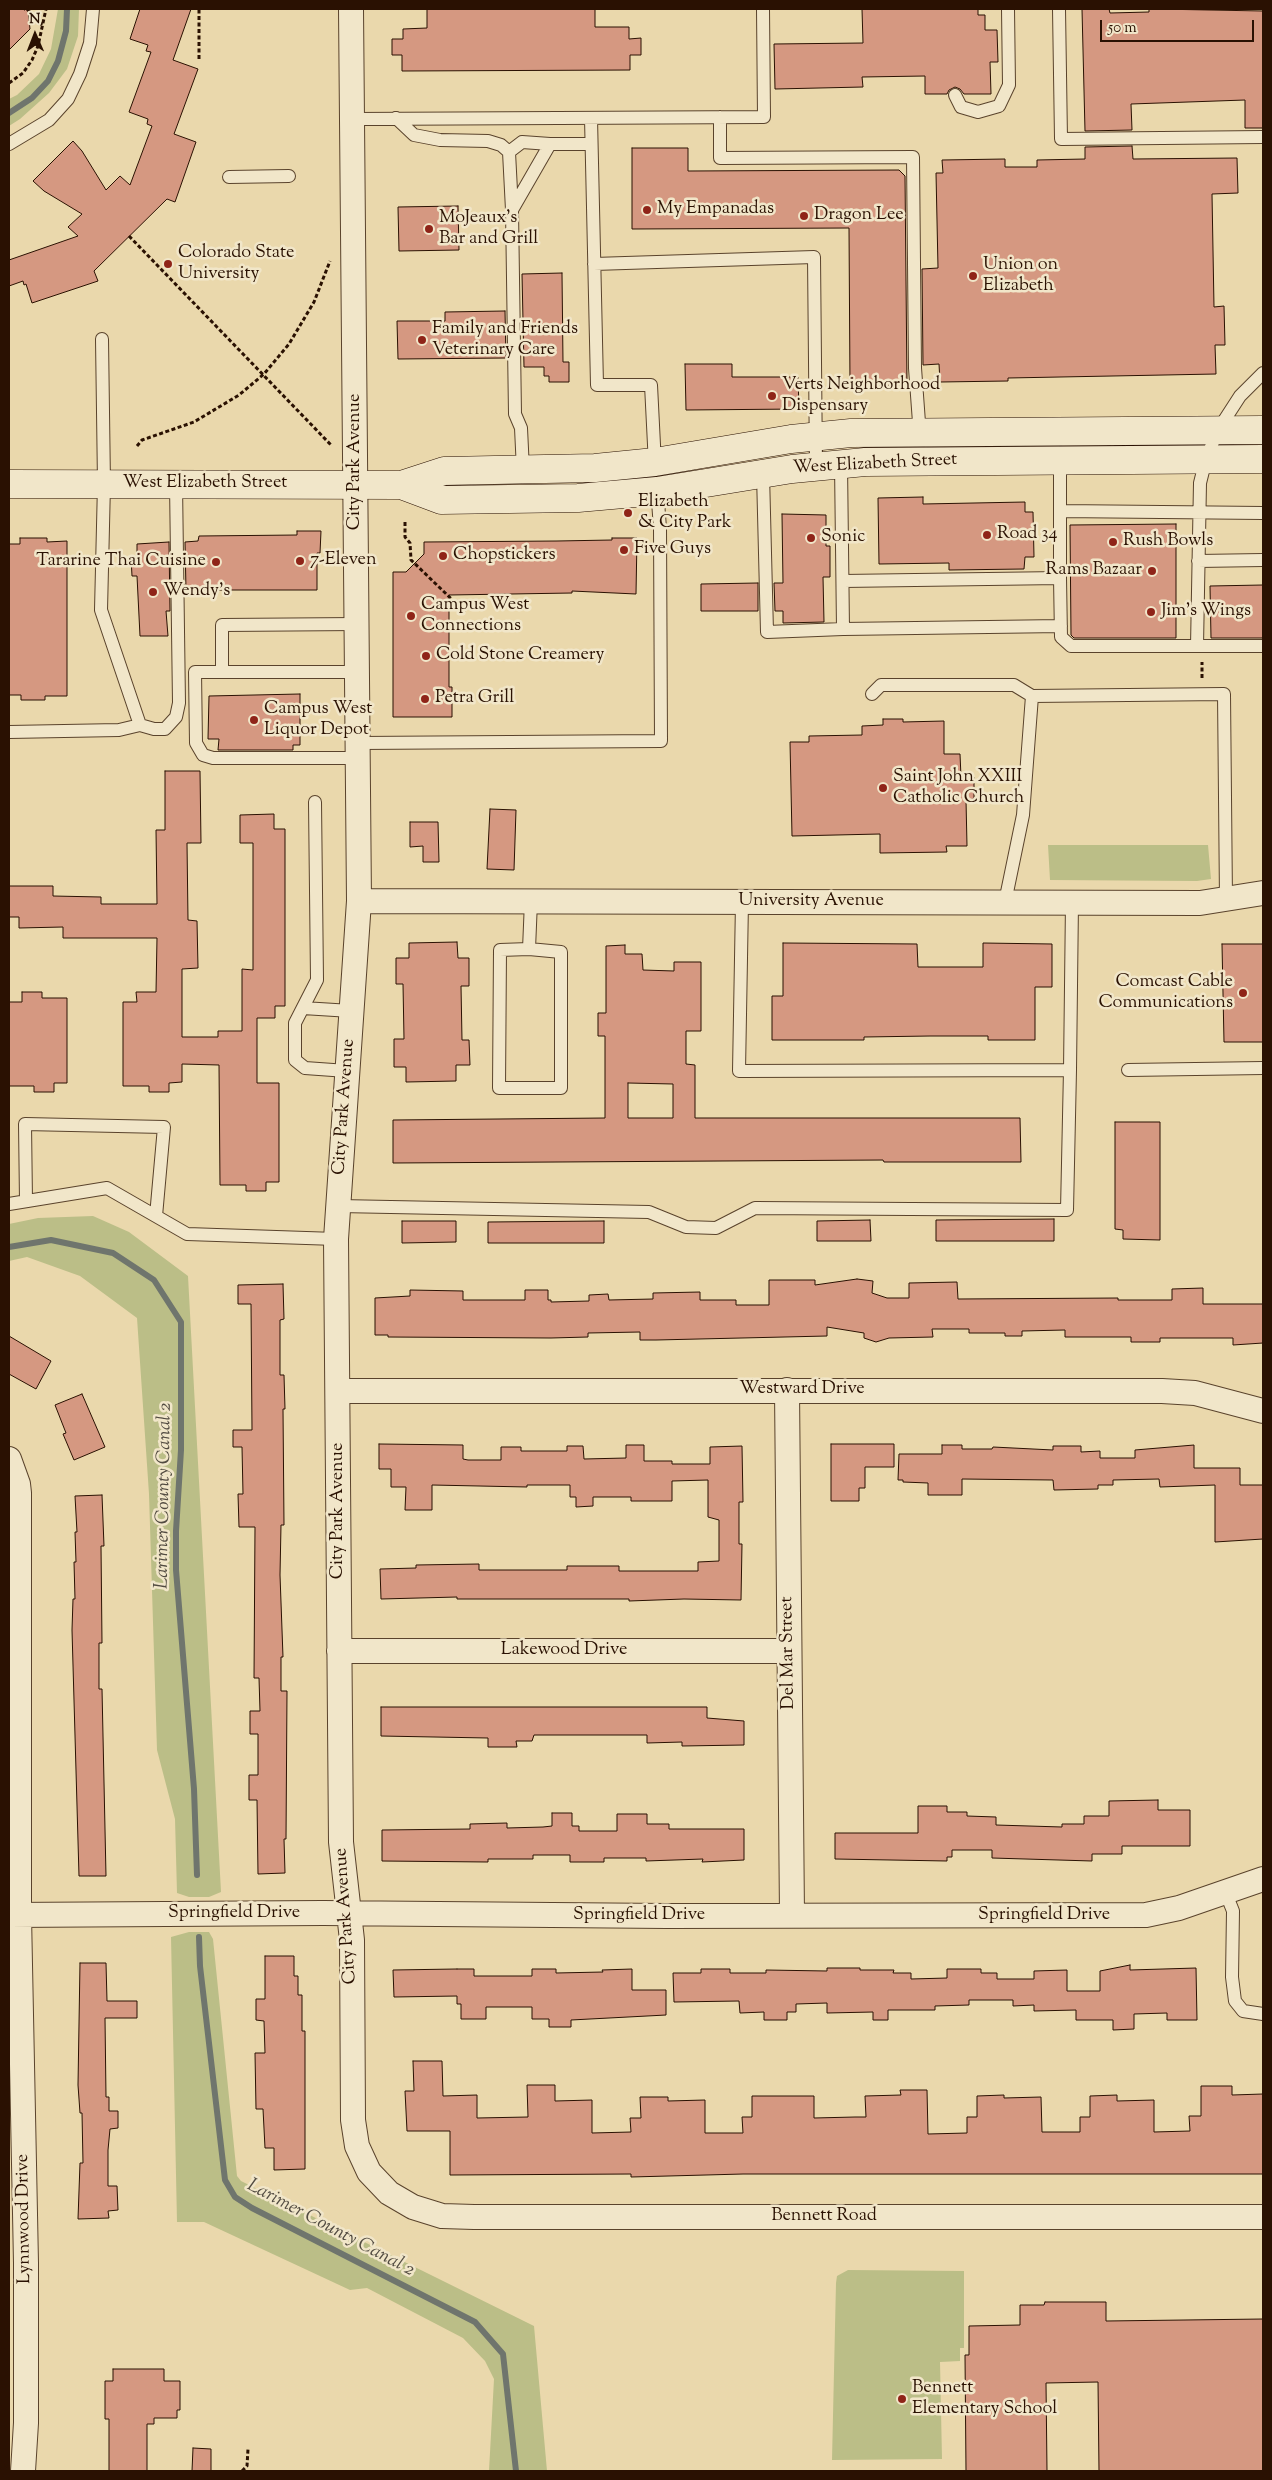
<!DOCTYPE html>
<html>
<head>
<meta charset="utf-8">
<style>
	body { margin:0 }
	#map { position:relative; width:1272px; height:2480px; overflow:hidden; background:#ead8ac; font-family:"Sorts Mill Goudy",serif }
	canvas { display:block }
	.frame { position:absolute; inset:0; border:10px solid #2a1102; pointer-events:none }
	.north { position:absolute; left:10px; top:10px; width:50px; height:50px; -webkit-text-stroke:4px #f1e6c9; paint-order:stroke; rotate:359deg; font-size:14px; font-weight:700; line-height:20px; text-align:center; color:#2a1102 }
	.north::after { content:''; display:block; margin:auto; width:18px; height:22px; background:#2a1102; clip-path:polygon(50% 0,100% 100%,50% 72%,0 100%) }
	.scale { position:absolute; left:1100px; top:20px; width:154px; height:22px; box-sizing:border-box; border:2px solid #2a1102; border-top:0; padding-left:6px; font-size:15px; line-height:18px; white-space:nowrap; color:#2a1102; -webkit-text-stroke:4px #f1e6c9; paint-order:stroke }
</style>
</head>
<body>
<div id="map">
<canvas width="1272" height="2480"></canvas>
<div class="frame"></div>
<div class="north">N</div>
<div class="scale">50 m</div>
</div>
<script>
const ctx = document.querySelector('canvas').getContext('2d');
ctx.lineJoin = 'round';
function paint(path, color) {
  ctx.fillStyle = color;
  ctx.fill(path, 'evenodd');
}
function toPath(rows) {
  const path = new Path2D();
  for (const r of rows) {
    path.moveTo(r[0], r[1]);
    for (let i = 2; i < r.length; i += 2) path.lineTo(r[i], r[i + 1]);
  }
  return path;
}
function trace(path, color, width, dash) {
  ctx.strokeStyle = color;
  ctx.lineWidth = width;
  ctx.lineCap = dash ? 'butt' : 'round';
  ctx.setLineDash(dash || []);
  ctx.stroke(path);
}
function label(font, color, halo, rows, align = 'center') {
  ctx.font = font + ' "Sorts Mill Goudy",serif';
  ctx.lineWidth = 5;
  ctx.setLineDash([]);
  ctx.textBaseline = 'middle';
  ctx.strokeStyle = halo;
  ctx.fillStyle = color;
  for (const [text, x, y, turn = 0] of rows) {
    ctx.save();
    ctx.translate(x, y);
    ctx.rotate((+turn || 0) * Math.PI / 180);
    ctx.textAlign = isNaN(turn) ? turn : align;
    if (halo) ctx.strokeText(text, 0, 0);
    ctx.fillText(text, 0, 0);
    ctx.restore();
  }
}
const green = toPath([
	[58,9,79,9,78,36,67,69,49,93,20,119,9,126,9,99,17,95,39,74,51,49],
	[1048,845,1208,845,1211,879,1197,881,1050,880],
	[93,1216,129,1232,188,1276,221,1892,209,1897,189,1897,177,1893,175,1819,157,1750,149,1494,137,1318,80,1276,27,1257,9,1261,9,1224,38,1218],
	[189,1932,209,1932,213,1939,237,2176,241,2181,534,2326,547,2471,489,2471,494,2379,485,2361,463,2338,367,2288,350,2290,204,2222,177,2222,171,1937],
	[848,2270,964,2271,964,2348,960,2348,960,2361,940,2362,942,2459,832,2460,836,2283,837,2276]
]);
const stream = toPath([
	[9,113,32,98,48,81,58,61,66,31,67,9],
	[9,1247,51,1240,113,1253,154,1280,181,1322,181,1450,176,1531,176,1570,194,1789,197,1875],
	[199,1937,200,1966,225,2180,235,2197,252,2208,475,2322,503,2354,516,2471]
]);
const building = toPath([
	[9,9,28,9,30,29,9,50,9,9],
	[140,9,191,9,173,60,198,69,174,134,196,142,175,202,167,199,94,271,98,281,32,303,26,284,24,285,23,281,9,286,9,260,78,236,68,227,82,214,44,191,33,181,73,141,82,151,106,190,120,176,130,185,152,126,147,124,148,119,129,112,151,52,146,51,148,45,130,39,140,9],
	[427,9,595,9,595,27,629,27,629,39,641,38,641,55,630,55,630,70,402,71,402,55,392,55,392,39,403,39,403,29,427,28,427,9],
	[862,9,978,9,978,15,985,15,985,30,997,30,998,62,990,62,991,94,964,94,960,89,955,87,949,90,947,94,925,94,925,76,862,77,863,87,775,89,774,44,863,43,862,9],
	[1082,9,1109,9,1110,13,1149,12,1149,9,1156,9,1263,11,1263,128,1245,128,1245,100,1131,104,1132,130,1085,131,1082,9],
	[1132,146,1133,159,1237,158,1238,193,1212,194,1214,307,1224,306,1225,345,1215,345,1216,374,1008,378,1008,381,940,382,939,364,923,365,922,269,938,268,936,173,943,173,942,160,1005,159,1005,167,1037,167,1037,160,1085,159,1085,147,1132,146],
	[632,148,688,148,688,171,899,170,905,176,907,385,850,386,849,228,632,229,632,148],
	[458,206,459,250,399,251,398,207,458,206],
	[562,273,563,362,569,362,569,382,549,382,549,376,544,376,544,367,524,367,522,274,562,273],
	[505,311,506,358,398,359,397,321,445,321,445,312,505,311],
	[685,364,732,364,732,377,798,377,799,409,686,410,685,364],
	[923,497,923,504,1025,502,1025,512,1033,512,1034,557,1025,557,1024,569,949,570,949,563,879,564,878,498,923,497],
	[782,514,826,515,826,546,830,546,830,577,823,577,824,622,783,623,783,611,775,611,774,583,783,583,782,514],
	[1176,524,1176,638,1074,638,1071,635,1070,525,1176,524],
	[297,531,321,531,320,553,317,553,317,590,186,590,185,542,198,541,199,536,297,535,297,531],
	[20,538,47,538,47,542,67,541,67,696,45,696,45,700,21,700,21,695,9,695,9,544,20,544,20,538],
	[612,538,637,538,636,594,572,591,572,593,449,595,449,687,452,687,452,717,393,717,393,572,406,572,424,554,424,542,557,541,612,540,612,538],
	[169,542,170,611,166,611,168,636,140,636,137,576,132,576,131,558,137,558,137,544,169,542],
	[758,583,758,611,701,611,701,584,758,583],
	[1263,585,1263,638,1211,638,1210,586,1263,585],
	[300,694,300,745,293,745,293,750,218,750,219,739,208,739,209,696,300,694],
	[883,719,903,719,903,722,944,721,944,754,960,754,961,777,974,777,974,799,966,800,967,846,946,846,947,852,880,853,880,834,792,836,790,742,809,742,809,736,862,735,862,726,883,725,883,719],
	[165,771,200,771,201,843,187,843,188,920,197,921,198,968,182,969,182,1037,218,1037,218,1031,242,1031,242,969,253,970,253,843,240,843,240,815,274,814,274,829,285,829,285,1006,275,1006,275,1018,257,1018,257,1083,279,1083,279,1182,266,1182,266,1191,246,1191,246,1185,220,1185,219,1065,182,1064,182,1082,169,1083,169,1092,149,1092,149,1086,123,1086,123,1002,137,1002,136,992,156,992,157,938,63,938,63,927,19,928,19,917,9,917,9,886,53,886,53,896,101,897,101,904,157,904,156,830,165,830,165,771],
	[490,809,516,810,514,870,487,869,490,809],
	[410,822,438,822,439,862,423,862,423,846,410,847,410,822],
	[457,942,458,958,469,958,469,986,461,986,462,1040,469,1040,470,1065,456,1065,456,1081,406,1082,406,1067,394,1067,394,1039,404,1039,403,984,396,984,396,958,409,958,409,943,457,942],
	[783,943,917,944,918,967,983,967,983,943,1052,944,1052,987,1035,987,1035,1040,988,1040,988,1036,930,1036,864,1037,864,1040,772,1040,772,996,783,996,783,943],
	[1222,944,1263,944,1263,1042,1224,1042,1222,944],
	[625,945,625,954,642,954,643,970,674,971,674,962,701,962,701,1031,686,1031,686,1064,695,1065,695,1118,1020,1118,1021,1162,884,1162,883,1160,393,1163,393,1120,605,1118,605,1036,598,1036,598,1013,606,1013,606,946,625,945],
	[628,1083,673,1084,673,1118,628,1118,628,1083],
	[22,992,42,992,42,998,67,998,67,1083,54,1083,54,1092,34,1092,34,1086,9,1086,9,1002,22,1002,22,992],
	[1115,1122,1160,1122,1160,1240,1123,1239,1123,1230,1115,1229,1115,1122],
	[1054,1219,1054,1241,936,1241,936,1220,1054,1219],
	[870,1220,871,1241,817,1241,817,1221,870,1220],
	[402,1221,456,1221,456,1242,402,1243,402,1221],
	[604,1221,604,1243,488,1243,488,1222,604,1221],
	[857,1279,873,1281,872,1293,887,1298,909,1298,909,1283,957,1282,958,1299,1118,1298,1118,1300,1172,1300,1172,1289,1203,1288,1203,1304,1263,1304,1263,1343,1233,1345,1233,1338,1160,1338,1160,1342,1131,1342,1131,1337,1065,1337,1065,1330,1022,1331,1022,1336,1005,1336,1005,1333,969,1333,969,1329,932,1329,933,1337,889,1338,876,1342,864,1338,864,1333,827,1327,827,1336,656,1340,640,1340,640,1332,588,1333,588,1337,551,1338,388,1337,388,1335,375,1335,375,1298,410,1296,410,1290,463,1291,463,1300,525,1300,525,1290,548,1290,548,1300,551,1300,551,1302,589,1301,589,1295,608,1294,609,1300,653,1299,653,1293,700,1292,700,1300,736,1300,736,1305,769,1305,769,1280,815,1280,815,1285,857,1279],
	[283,1284,284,1319,280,1320,280,1375,284,1375,285,1409,283,1409,284,1525,281,1525,280,1575,283,1657,281,1657,281,1691,287,1691,286,1839,284,1839,285,1873,258,1874,257,1800,249,1800,249,1775,258,1775,258,1734,250,1734,250,1711,260,1711,259,1678,254,1678,255,1527,239,1527,238,1494,243,1494,242,1447,233,1447,233,1430,252,1430,251,1304,238,1304,238,1285,283,1284],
	[9,1336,51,1361,36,1389,9,1374,9,1336],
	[82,1394,105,1447,74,1460,63,1434,66,1433,55,1405,82,1394],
	[379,1444,463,1445,463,1459,468,1460,501,1460,501,1447,521,1447,521,1451,567,1451,567,1446,583,1446,584,1459,626,1458,626,1445,644,1445,644,1461,672,1461,672,1464,710,1464,710,1447,742,1446,743,1502,739,1502,739,1544,742,1544,741,1600,684,1599,629,1601,629,1599,457,1599,457,1597,381,1599,380,1569,416,1568,416,1565,479,1564,479,1570,567,1570,567,1566,619,1566,619,1571,698,1571,698,1562,719,1561,719,1520,708,1517,708,1480,672,1481,672,1501,631,1501,631,1497,593,1497,593,1506,576,1507,576,1497,570,1497,570,1485,527,1485,527,1487,432,1485,432,1510,405,1510,406,1487,391,1487,391,1469,379,1469,379,1444],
	[831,1444,894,1444,894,1467,865,1467,865,1488,859,1488,859,1501,831,1501,831,1444],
	[942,1445,962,1445,962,1449,992,1449,993,1447,1053,1450,1053,1446,1081,1446,1081,1452,1100,1451,1100,1458,1135,1458,1135,1450,1194,1445,1194,1468,1240,1468,1240,1485,1263,1485,1263,1539,1215,1542,1215,1485,1160,1487,1159,1479,1113,1480,1113,1485,1098,1485,1098,1489,1054,1490,1053,1480,962,1479,962,1495,928,1495,928,1483,903,1482,903,1480,898,1480,899,1454,942,1454,942,1445],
	[102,1495,104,1546,101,1546,102,1643,99,1643,99,1689,102,1689,106,1876,79,1876,72,1630,73,1599,75,1599,74,1562,76,1562,75,1532,77,1532,75,1496,102,1495],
	[381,1707,707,1707,707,1718,744,1721,744,1745,682,1746,682,1742,647,1743,647,1735,534,1735,532,1741,516,1741,517,1747,488,1747,488,1738,381,1736,381,1707],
	[1158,1800,1158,1810,1190,1810,1190,1846,1122,1846,1122,1854,1092,1854,1092,1861,992,1858,992,1850,952,1850,952,1857,947,1857,947,1861,835,1859,835,1833,918,1833,918,1806,947,1806,947,1812,967,1812,967,1816,996,1817,996,1825,1062,1827,1062,1824,1084,1824,1084,1816,1109,1816,1109,1801,1158,1800],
	[552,1813,572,1813,572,1826,579,1826,579,1831,617,1831,617,1814,647,1814,647,1824,669,1824,669,1829,744,1829,744,1860,702,1862,703,1859,646,1861,646,1858,604,1858,604,1862,570,1862,570,1855,533,1855,533,1859,488,1859,488,1862,382,1861,382,1830,470,1829,470,1824,507,1823,507,1828,543,1827,552,1826,552,1813],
	[265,1956,294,1956,294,1976,298,1976,298,1995,302,1995,302,2031,305,2031,305,2169,274,2170,274,2148,265,2148,263,2109,256,2109,255,2053,265,2053,264,2021,256,2020,256,1999,265,1999,265,1956],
	[80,1963,106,1963,107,2001,137,2001,137,2018,105,2018,106,2097,109,2097,109,2111,118,2111,118,2128,110,2129,108,2150,108,2186,117,2186,118,2210,108,2211,109,2218,78,2219,80,2163,83,2163,82,2113,80,2113,78,2085,80,1963],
	[1130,1965,1130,1970,1196,1968,1197,2020,1167,2020,1167,2013,1134,2014,1134,2029,1113,2030,1113,2020,1076,2020,1076,2010,1034,2011,1034,2005,1013,2006,1013,2000,969,2000,969,2005,935,2006,935,2010,888,2010,888,2020,873,2020,873,2012,827,2013,827,2003,796,2004,796,2012,787,2012,787,2020,764,2020,764,2012,740,2013,739,2001,674,2002,673,1973,701,1973,701,1969,730,1969,730,1973,766,1973,766,1970,827,1971,827,1968,860,1968,860,1970,894,1970,893,1973,911,1973,911,1979,947,1978,947,1969,981,1969,981,1973,997,1973,997,1979,1034,1979,1034,1971,1067,1970,1067,1991,1100,1991,1100,1971,1130,1965],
	[457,1969,474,1969,474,1976,532,1976,532,1969,556,1969,556,1973,603,1972,602,1970,632,1969,632,1990,666,1990,666,2015,571,2020,571,2027,549,2027,549,2019,532,2019,532,2007,486,2007,486,2019,461,2019,461,2004,457,2004,457,1996,394,1997,393,1970,457,1969],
	[413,2061,442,2061,443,2096,477,2095,477,2118,528,2117,527,2085,555,2085,555,2101,592,2100,592,2133,631,2132,630,2118,641,2118,640,2097,668,2097,668,2101,705,2100,705,2133,743,2133,742,2117,752,2117,752,2096,814,2096,814,2118,855,2117,866,2117,865,2096,901,2095,900,2090,927,2090,928,2134,967,2133,967,2117,977,2117,977,2096,1004,2095,1004,2098,1041,2097,1042,2132,1080,2132,1080,2117,1090,2117,1090,2096,1117,2095,1117,2101,1154,2100,1154,2132,1190,2131,1189,2116,1201,2116,1201,2086,1232,2086,1232,2095,1263,2094,1263,2174,743,2174,631,2177,631,2174,450,2175,450,2131,407,2131,405,2091,414,2091,413,2061],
	[1045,2302,1106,2302,1106,2321,1263,2319,1263,2471,1099,2471,1098,2382,1046,2383,1047,2471,966,2471,965,2355,969,2355,969,2326,1020,2325,1020,2305,1044,2305,1045,2302],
	[113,2369,164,2369,164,2381,180,2381,180,2410,177,2410,177,2418,154,2418,154,2424,147,2424,147,2471,109,2471,109,2419,105,2419,105,2381,113,2381,113,2369],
	[193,2448,211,2449,211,2471,192,2471,193,2448]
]);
const path = toPath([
	[24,9,25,9],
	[27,9,42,25],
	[199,59,199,9],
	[9,83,23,73,32,60,38,46,46,9],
	[129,236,331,445],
	[137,446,142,440,194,422,239,395,264,374,289,344,314,302,330,261],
	[405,522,405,537,410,543,411,560,466,613],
	[1202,678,1202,662],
	[242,2471,247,2466,248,2449]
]);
const service = toPath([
	[1059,9,1061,139,1263,137],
	[955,95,961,107,978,112,999,106,1009,85,1008,9],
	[720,117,720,158,913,157,915,368,920,436],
	[396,118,414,135,440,140,488,141,501,145,509,152],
	[591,118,597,385,651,385,655,465],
	[353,119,764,117,763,9],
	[9,144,49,120,68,99,80,74,90,43,93,9],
	[229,177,289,176],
	[512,210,509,152,522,142,550,144],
	[594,264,814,257,816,466],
	[102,339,104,484,101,610,140,725,154,729,165,729,176,717,179,703,176,484],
	[1060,459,1060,511],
	[523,470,521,428,515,414,512,210,550,144,591,144],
	[763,474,767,632,843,629,841,464],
	[1198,561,1263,560],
	[1060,578,1061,637,1071,646,1263,646],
	[843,581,1060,578,1060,511,1263,513],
	[843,629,1061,626],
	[1197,646,1200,483,1206,459,1218,430,1240,396,1263,373],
	[222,672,222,625,358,624],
	[358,672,195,672,196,743,203,755,213,758,359,758],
	[872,694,881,685,1014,685,1032,696],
	[9,732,119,730,140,725],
	[359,743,661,741,660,528,657,488],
	[315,802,317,980,295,1023,295,1060,305,1068,347,1071],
	[742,902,739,1071,1070,1070,1072,902],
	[1005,902,1023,815,1032,696,1224,694,1226,900],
	[529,949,561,952,561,1088,499,1088,500,950,529,949,531,901],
	[303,1008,351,1011],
	[1128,1070,1263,1068],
	[26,1201,25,1124,164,1127,156,1216],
	[9,1204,107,1188,187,1234,336,1239],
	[339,1206,649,1212,686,1227,716,1228,755,1208,1067,1210,1070,1070],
	[1225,1891,1233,1911,1232,1977,1235,2001,1243,2011,1263,2014]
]);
const minor = toPath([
	[351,9,359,901,336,1239,341,1842,352,1940,353,2120,357,2146,369,2172,389,2193,413,2207,442,2216,474,2217,1263,2217],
	[359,901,1200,903,1263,893],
	[787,1390,792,1915],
	[338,1391,1162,1391,1195,1393,1263,1411],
	[9,1459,18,1484,19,1493,19,1915,26,2263,26,2423,23,2471],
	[339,1651,789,1651],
	[9,1915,323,1913,667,1916,1146,1915,1179,1908,1263,1879]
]);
const secondary = toPath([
	[9,484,401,485,444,471,595,468,655,462,791,439,851,433,1263,430],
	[401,485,441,500,578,498,657,491,792,469,865,462,1263,459]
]);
const markers = [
	[647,210,5,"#8f2418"],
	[804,216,5,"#8f2418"],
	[429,229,5,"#8f2418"],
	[168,264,5,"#8f2418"],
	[973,276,5,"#8f2418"],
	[422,340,5,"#8f2418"],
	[772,396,5,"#8f2418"],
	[628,513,5,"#8f2418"],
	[987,535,5,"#8f2418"],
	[811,538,5,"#8f2418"],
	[1113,542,5,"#8f2418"],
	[624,550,5,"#8f2418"],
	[443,556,5,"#8f2418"],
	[300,561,5,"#8f2418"],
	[216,562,5,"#8f2418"],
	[1152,571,5,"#8f2418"],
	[153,592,5,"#8f2418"],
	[1151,612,5,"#8f2418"],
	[411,616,5,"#8f2418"],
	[426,656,5,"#8f2418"],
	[425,699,5,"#8f2418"],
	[254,720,5,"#8f2418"],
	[883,788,5,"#8f2418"],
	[1243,993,5,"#8f2418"],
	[902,2399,5,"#8f2418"]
];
const poiNames = [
	["My Empanadas",657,210],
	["Dragon Lee",814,216],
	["MoJeaux's",439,219],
	["Bar and Grill",439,240],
	["Colorado State",178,254],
	["University",178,275],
	["Union on",983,266],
	["Elizabeth",983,287],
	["Family and Friends",432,330],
	["Veterinary Care",432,351],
	["Verts Neighborhood",782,386],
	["Dispensary",782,407],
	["Elizabeth",638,503],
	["& City Park",638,524],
	["Road 34",997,535],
	["Sonic",821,538],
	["Rush Bowls",1123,542],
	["Five Guys",634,550],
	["Chopstickers",453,556],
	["7-Eleven",310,561],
	["Tararine Thai Cuisine",206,562,"right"],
	["Rams Bazaar",1142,571,"right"],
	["Wendy's",163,592],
	["Campus West",421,606],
	["Connections",421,627],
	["Jim's Wings",1161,612],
	["Cold Stone Creamery",436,656],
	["Petra Grill",435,699],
	["Campus West",264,710],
	["Liquor Depot",264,731],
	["Saint John XXIII",893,778],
	["Catholic Church",893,799],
	["Comcast Cable",1233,983,"right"],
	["Communications",1233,1004,"right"],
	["Bennett",912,2389],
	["Elementary School",912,2410]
];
const streetNames = [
	["City Park Avenue",356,462,-90],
	["West Elizabeth Street",875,465,-3],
	["West Elizabeth Street",205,484],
	["University Avenue",811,902],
	["City Park Avenue",345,1107,-86],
	["Westward Drive",802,1390],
	["City Park Avenue",339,1511,-90],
	["Lakewood Drive",564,1651],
	["Del Mar Street",789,1653,-91],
	["Springfield Drive",234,1914],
	["City Park Avenue",347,1916,-94],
	["Springfield Drive",639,1916],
	["Springfield Drive",1044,1916],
	["Bennett Road",824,2217],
	["Lynnwood Drive",25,2219,-91]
];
const waterNames = [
	["Larimer County Canal 2",165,1496,-89],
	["Larimer County Canal 2",330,2229,28]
];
paint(green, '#bbbe87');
trace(stream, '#6f756d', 6);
paint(building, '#d59881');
trace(building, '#2a1102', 1);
trace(service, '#5a432c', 14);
trace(minor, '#5a432c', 26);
trace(secondary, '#2a1102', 29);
trace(path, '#2a1102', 3, [4, 2.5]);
trace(service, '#f1e6c9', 12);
trace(minor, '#f1e6c9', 24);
trace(secondary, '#f1e6c9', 28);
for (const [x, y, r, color] of markers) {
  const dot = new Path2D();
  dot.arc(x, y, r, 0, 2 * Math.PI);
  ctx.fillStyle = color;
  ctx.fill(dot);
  trace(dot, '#f1e6c9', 2);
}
label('18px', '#2a1102', '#f1e6c9', poiNames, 'left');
label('18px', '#2a1102', '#f1e6c9', streetNames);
label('italic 19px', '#524b41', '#f1e6c9', waterNames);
</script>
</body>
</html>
